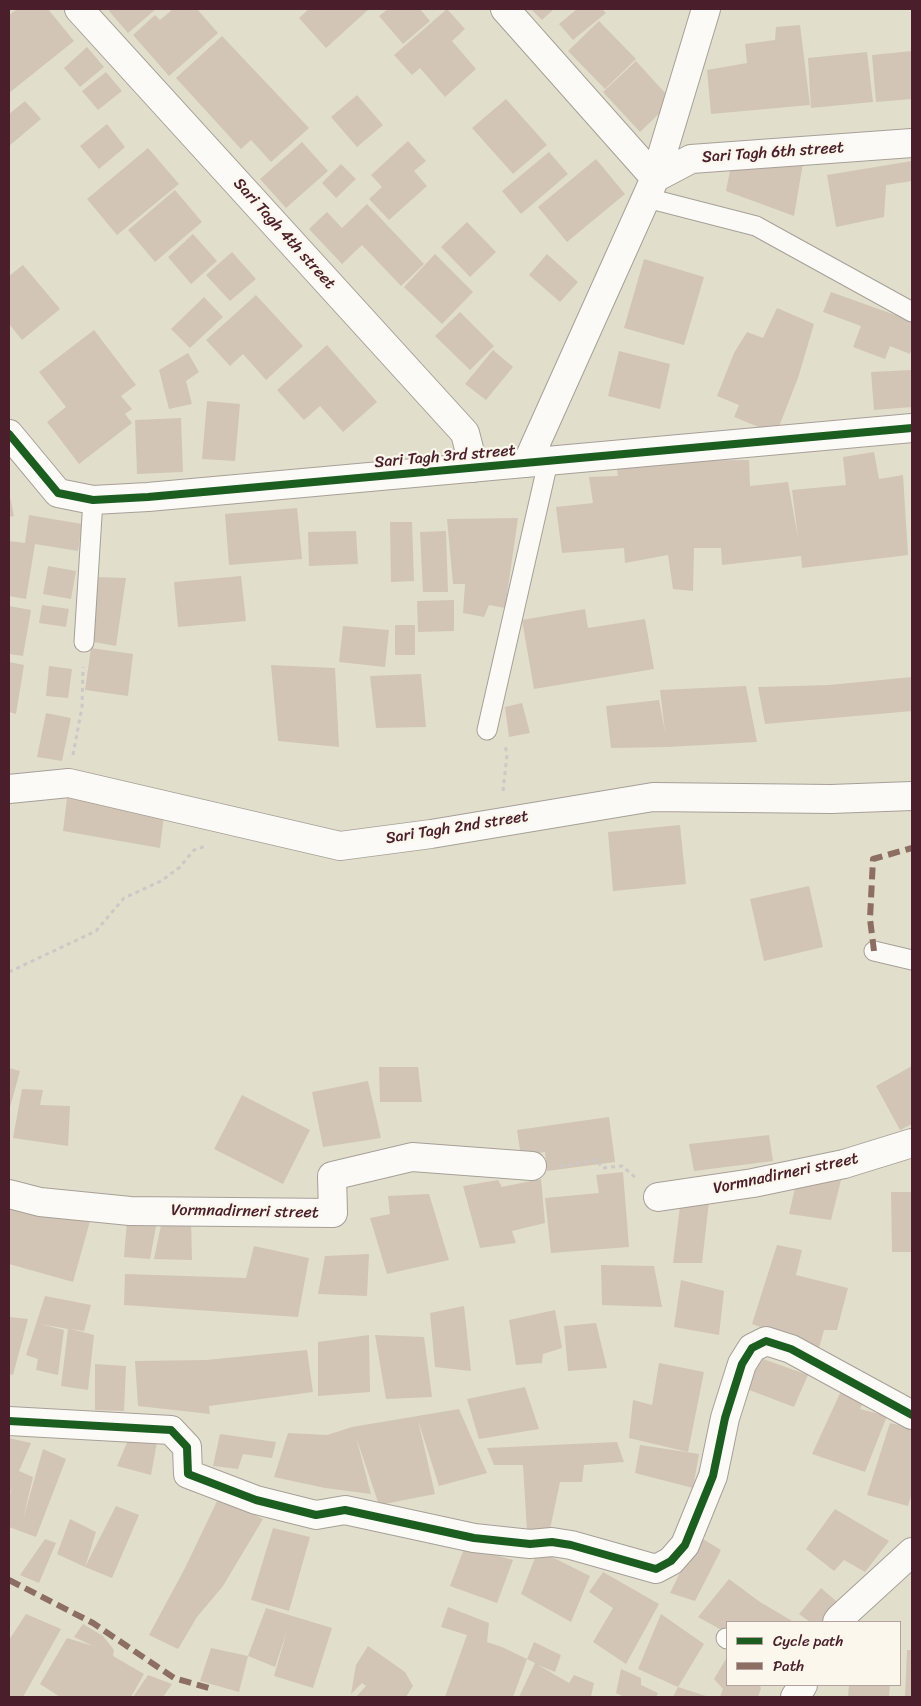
<!DOCTYPE html>
<html>
<head>
<meta charset="utf-8">
<style>
	body { margin:0 }
	#map { position:relative; width:921px; height:1706px; overflow:hidden; background:#e2decc; font-family:Sriracha,sans-serif }
	canvas { display:block }
	.frame { position:absolute; inset:0; border:10px solid #4a1f2b; pointer-events:none }
	.legend { position:absolute; left:726px; top:1621px; width:175px; height:65px; box-sizing:border-box; background:#fbf7ec; border:1px solid #b4a19f; margin:0; padding:6px 9px; list-style:none; font-size:15px; color:#4a1f2b }
	.legend li { display:flex; align-items:center; gap:10px; height:25px }
	.legend b { width:25px; border:1px solid #b4a19f }
</style>
</head>
<body>
<div id="map">
<canvas width="921" height="1706"></canvas>
<div class="frame"></div>
<ul class="legend">
<li><b style="height:6px;background:#1b5e20"></b>Cycle path</li>
<li><b style="height:6px;background:#8d6e63"></b>Path</li>
</ul>
</div>
<script>
const ctx = document.querySelector('canvas').getContext('2d');
ctx.lineJoin = 'round';
function paint(path, color) {
  ctx.fillStyle = color;
  ctx.fill(path, 'evenodd');
}
function toPath(rows) {
  const path = new Path2D();
  for (const r of rows) {
    path.moveTo(r[0], r[1]);
    for (let i = 2; i < r.length; i += 2) path.lineTo(r[i], r[i + 1]);
  }
  return path;
}
function trace(path, color, width, dash) {
  ctx.strokeStyle = color;
  ctx.lineWidth = width;
  ctx.lineCap = dash ? 'butt' : 'round';
  ctx.setLineDash(dash || []);
  ctx.stroke(path);
}
function label(font, color, halo, rows, align = 'center') {
  ctx.font = font + ' Sriracha,sans-serif';
  ctx.lineWidth = 4.5;
  ctx.setLineDash([]);
  ctx.textBaseline = 'middle';
  ctx.strokeStyle = halo;
  ctx.fillStyle = color;
  for (const [text, x, y, turn = 0] of rows) {
    ctx.save();
    ctx.translate(x, y);
    ctx.rotate((+turn || 0) * Math.PI / 180);
    ctx.textAlign = isNaN(turn) ? turn : align;
    if (halo) ctx.strokeText(text, 0, 0);
    ctx.fillText(text, 0, 0);
    ctx.restore();
  }
}
const building = toPath([
	[17,9,48,9,74,41,9,93,9,15],
	[111,9,156,9,128,33,109,11],
	[173,9,197,9,218,33,169,76,133,35,155,15,160,20],
	[309,9,369,9,326,48,299,18],
	[388,9,420,9,430,21,403,44,379,16],
	[447,9,465,29,452,41,476,69,445,97,420,68,412,75,394,55],
	[531,9,554,9,542,20],
	[577,9,602,9,606,13,573,40,559,24],
	[599,21,636,59,605,89,568,51],
	[800,25,810,105,711,114,707,70,747,63,745,44,775,40,776,27],
	[222,36,309,128,271,162,251,140,241,149,176,78],
	[87,47,104,67,80,87,64,68],
	[912,51,912,99,876,102,872,55],
	[867,52,873,102,811,108,808,58],
	[636,61,666,94,664,109,640,132,603,92],
	[106,72,122,91,98,110,82,91],
	[357,95,383,125,357,147,331,117],
	[506,99,547,145,513,174,472,128],
	[25,101,41,119,9,146,9,114],
	[107,124,125,147,99,169,80,146],
	[408,141,426,161,414,171,427,186,389,220,369,199,382,187,371,175],
	[302,142,328,171,286,208,260,179],
	[148,148,179,184,117,235,87,199],
	[549,152,568,174,521,214,502,191],
	[596,159,625,194,567,242,538,207],
	[912,161,912,181,886,185,884,217,836,227,827,175],
	[803,163,794,216,726,191,731,166],
	[341,164,356,179,336,198,322,183],
	[175,190,202,222,155,262,128,230],
	[367,204,424,264,401,286,362,245,342,264,309,229,327,212,342,228],
	[467,222,496,252,470,277,441,247],
	[193,234,217,261,191,284,168,257],
	[232,252,256,279,230,301,206,275],
	[435,254,473,292,442,324,404,287],
	[547,254,578,282,560,302,529,275],
	[644,259,704,277,684,345,624,328],
	[23,265,60,309,22,340,9,324,9,276],
	[831,292,912,321,912,347,910,354,890,346,885,359,853,347,861,326,823,312],
	[256,295,303,346,266,380,243,354,230,366,206,340],
	[204,297,223,317,190,348,171,329],
	[777,308,814,324,798,378,776,434,734,417,739,405,717,396,734,353,747,332,763,338],
	[460,312,494,346,470,370,435,336],
	[94,330,136,385,121,396,132,409,125,414,132,423,79,464,47,422,66,407,39,372],
	[327,345,377,402,343,432,320,406,304,420,277,390],
	[493,350,513,367,486,400,465,384],
	[619,351,670,364,660,409,608,396],
	[188,353,199,372,186,381,192,404,169,409,159,370],
	[911,370,912,407,874,410,871,372],
	[207,401,240,404,235,461,202,459],
	[181,418,183,472,137,474,135,420],
	[874,452,879,479,903,475,908,555,802,568,801,556,722,565,721,548,694,548,693,591,673,589,668,555,625,563,624,548,562,553,556,507,593,503,589,477,618,476,616,461,749,460,750,486,788,482,798,538,792,490,846,485,843,457],
	[9,492,14,516,9,517],
	[297,508,302,559,229,565,225,514],
	[29,515,82,524,78,551,35,544,26,599,9,596,9,541,25,543],
	[518,518,505,608,489,605,484,617,463,613,465,584,453,584,447,519],
	[390,522,412,522,414,581,391,582],
	[356,531,358,564,309,566,308,532],
	[446,531,448,592,423,592,420,532],
	[48,566,76,571,71,599,43,594],
	[241,576,246,621,178,627,174,582],
	[97,577,126,578,116,646,88,641],
	[454,600,454,631,418,632,417,601],
	[42,605,69,609,66,627,39,623],
	[9,606,31,610,23,656,9,654],
	[585,609,588,628,645,619,654,669,534,689,522,620],
	[395,625,415,625,415,655,395,655],
	[343,626,389,630,385,667,339,662],
	[91,648,133,654,128,696,85,690],
	[9,662,24,665,16,714,9,712],
	[271,665,335,668,339,747,278,741],
	[49,666,72,669,68,698,46,696],
	[421,674,426,727,376,728,370,676],
	[912,677,912,711,765,724,758,687,829,685],
	[746,686,757,742,668,747,611,748,606,706,659,700,665,732,660,690],
	[522,703,530,733,509,737,505,707],
	[46,713,71,718,62,761,37,757],
	[67,798,164,815,160,848,63,831],
	[680,825,686,884,613,891,608,832],
	[809,886,823,947,764,961,750,899],
	[912,1066,912,1124,900,1130,876,1086],
	[379,1067,418,1067,422,1102,380,1102],
	[9,1068,20,1071,9,1111],
	[368,1081,381,1138,323,1147,312,1092],
	[22,1089,43,1090,40,1105,70,1106,68,1146,13,1138],
	[242,1095,310,1130,283,1184,214,1149],
	[609,1117,615,1162,547,1171,545,1152,521,1156,517,1130],
	[769,1135,773,1161,694,1171,689,1144],
	[623,1172,629,1247,551,1253,545,1198,599,1193,596,1175],
	[541,1179,545,1223,512,1231,516,1243,480,1248,463,1186,498,1180,502,1187],
	[841,1180,831,1220,789,1214,795,1188],
	[891,1192,912,1192,912,1252,892,1252],
	[429,1194,449,1260,387,1274,370,1218,390,1214,388,1196],
	[709,1201,702,1263,673,1263,680,1206],
	[9,1208,90,1221,73,1282,9,1264],
	[191,1218,192,1260,154,1259,162,1220],
	[127,1220,157,1221,150,1259,124,1257],
	[777,1245,802,1250,796,1275,848,1288,837,1330,824,1330,819,1348,752,1324],
	[254,1246,309,1258,298,1317,124,1305,125,1274,246,1278],
	[369,1254,367,1296,318,1294,325,1256],
	[601,1265,654,1266,662,1307,602,1305],
	[681,1280,724,1291,719,1335,674,1327],
	[45,1296,91,1305,84,1331,71,1329,94,1335,88,1390,61,1386,68,1329,40,1324,64,1330,58,1375,36,1370,38,1359,26,1355],
	[464,1306,471,1371,435,1367,430,1313],
	[555,1310,562,1348,543,1354,542,1363,516,1365,509,1320],
	[9,1317,28,1319,13,1375,9,1374],
	[596,1323,607,1368,568,1371,564,1326],
	[369,1335,370,1392,318,1396,318,1342],
	[375,1335,424,1337,432,1397,386,1399],
	[307,1350,313,1392,209,1406,210,1414,138,1406,135,1361,206,1360],
	[763,1359,808,1375,794,1407,744,1388],
	[659,1363,704,1372,688,1452,629,1438,633,1400,652,1405],
	[95,1364,126,1366,124,1411,95,1410],
	[525,1387,539,1429,479,1439,467,1399],
	[842,1389,865,1398,860,1409,887,1416,865,1472,812,1454],
	[459,1409,487,1473,439,1486,418,1420,435,1494,379,1505,356,1437,371,1494,325,1488,274,1477,288,1433,327,1435,352,1427],
	[890,1423,912,1428,912,1493,908,1506,867,1495],
	[220,1434,276,1442,272,1458,243,1454,238,1469,213,1466],
	[9,1438,31,1443,19,1471,33,1477,23,1519,43,1449,66,1459,36,1537,9,1527,9,1497,13,1487,9,1495],
	[129,1438,157,1442,151,1475,117,1466],
	[617,1442,624,1462,584,1465,582,1482,560,1482,549,1534,527,1531,523,1465,494,1465,487,1448],
	[640,1445,699,1454,693,1488,635,1473],
	[219,1497,263,1519,223,1586,197,1617,178,1649,149,1635,185,1568],
	[116,1506,139,1515,112,1578,85,1567,57,1554,70,1519,96,1532,85,1567],
	[835,1509,889,1541,865,1572,844,1560,834,1571,806,1549],
	[273,1528,310,1537,289,1611,251,1600],
	[698,1536,721,1550,695,1601,670,1593],
	[45,1539,56,1543,39,1583,20,1575],
	[465,1546,513,1560,497,1603,450,1586],
	[538,1550,590,1576,571,1622,521,1594],
	[603,1572,659,1604,626,1664,593,1642,613,1608,589,1592],
	[729,1579,760,1602,794,1622,727,1622,727,1633,698,1617],
	[821,1588,843,1607,829,1622,810,1622,799,1614],
	[448,1607,489,1623,487,1642,502,1647,527,1659,534,1642,561,1655,555,1672,538,1665,569,1683,574,1675,594,1683,591,1697,519,1697,535,1663,527,1659,513,1697,445,1697,467,1635,441,1627],
	[266,1608,332,1628,313,1688,274,1676,288,1628,275,1667,248,1656],
	[26,1614,61,1629,23,1697,9,1697,9,1640],
	[661,1614,704,1644,678,1687,638,1669],
	[83,1624,103,1636,114,1650,113,1656,144,1674,131,1697,60,1697,40,1684,67,1638,93,1646,74,1637],
	[368,1646,405,1672,413,1686,406,1697,356,1697,366,1686,362,1683,351,1694,356,1665],
	[211,1648,248,1656,239,1692,200,1681],
	[907,1650,912,1650,912,1697,905,1697],
	[727,1657,727,1685,759,1685,761,1688,758,1697,720,1697,723,1689,714,1679],
	[621,1669,641,1678,641,1685,658,1693,656,1697,624,1697,616,1693],
	[148,1675,172,1684,163,1697,133,1697],
	[849,1685,890,1685,889,1697,848,1697],
	[678,1687,709,1697,673,1697]
]);
const path = toPath([
	[73,755,82,707,83,667],
	[503,791,507,755,505,745],
	[9,972,96,931,124,898,161,881,180,867,194,850,206,846],
	[560,1166,597,1160,602,1168,622,1166,636,1178]
]);
const service = toPath([
	[647,198,756,226,912,312],
	[84,642,93,500],
	[487,730,548,462],
	[874,951,912,960],
	[726,1638,727,1639]
]);
const minor = toPath([
	[79,9,465,433,474,468],
	[505,9,655,178,691,159,912,143],
	[9,434,58,493,93,500,148,497,912,428],
	[527,463,655,178,706,9],
	[9,789,69,783,340,846,431,834,653,797,831,799,912,796],
	[9,1194,40,1202,130,1211,333,1213,332,1176,412,1157,532,1166],
	[658,1197,753,1183,844,1164,912,1143],
	[9,1421,171,1430,187,1447,188,1474,256,1500,316,1515,345,1510,474,1538,530,1544,552,1542,571,1545,656,1569,671,1561,685,1545,713,1476,725,1418,742,1364,752,1348,766,1341,791,1349,912,1415],
	[837,1622,840,1618,912,1552],
	[795,1697,803,1685]
]);
const quiet = toPath([
	[874,951,870,919,873,859,912,848],
	[9,1580,93,1623,174,1678,209,1688]
]);
const cycleway = toPath([
	[9,434,58,493,93,500,148,497,912,428],
	[9,1421,171,1430,187,1447,188,1474,256,1500,316,1515,345,1510,474,1538,530,1544,552,1542,571,1545,656,1569,671,1561,685,1545,713,1476,725,1418,742,1364,752,1348,766,1341,791,1349,912,1415]
]);
const streetNames = [
	["Sari Tagh 6th street",773,153,-4],
	["Sari Tagh 4th street",284,234,48],
	["Sari Tagh 3rd street",445,457,-5],
	["Sari Tagh 2nd street",457,828,-9],
	["Vormnadirneri street",786,1174,-12],
	["Vormnadirneri street",245,1212,1]
];
paint(building, '#d2c5b6');
trace(service, '#a79f97', 21);
trace(minor, '#a79f97', 30);
trace(path, '#ccc8c5', 3, [4, 4]);
trace(service, '#fbfaf7', 19);
trace(minor, '#fbfaf7', 28);
trace(quiet, '#8d6e63', 6, [12, 6]);
trace(cycleway, '#1b5e20', 8);
label('16px', '#4a1f2b', '#fbf7ec', streetNames);
</script>
</body>
</html>
